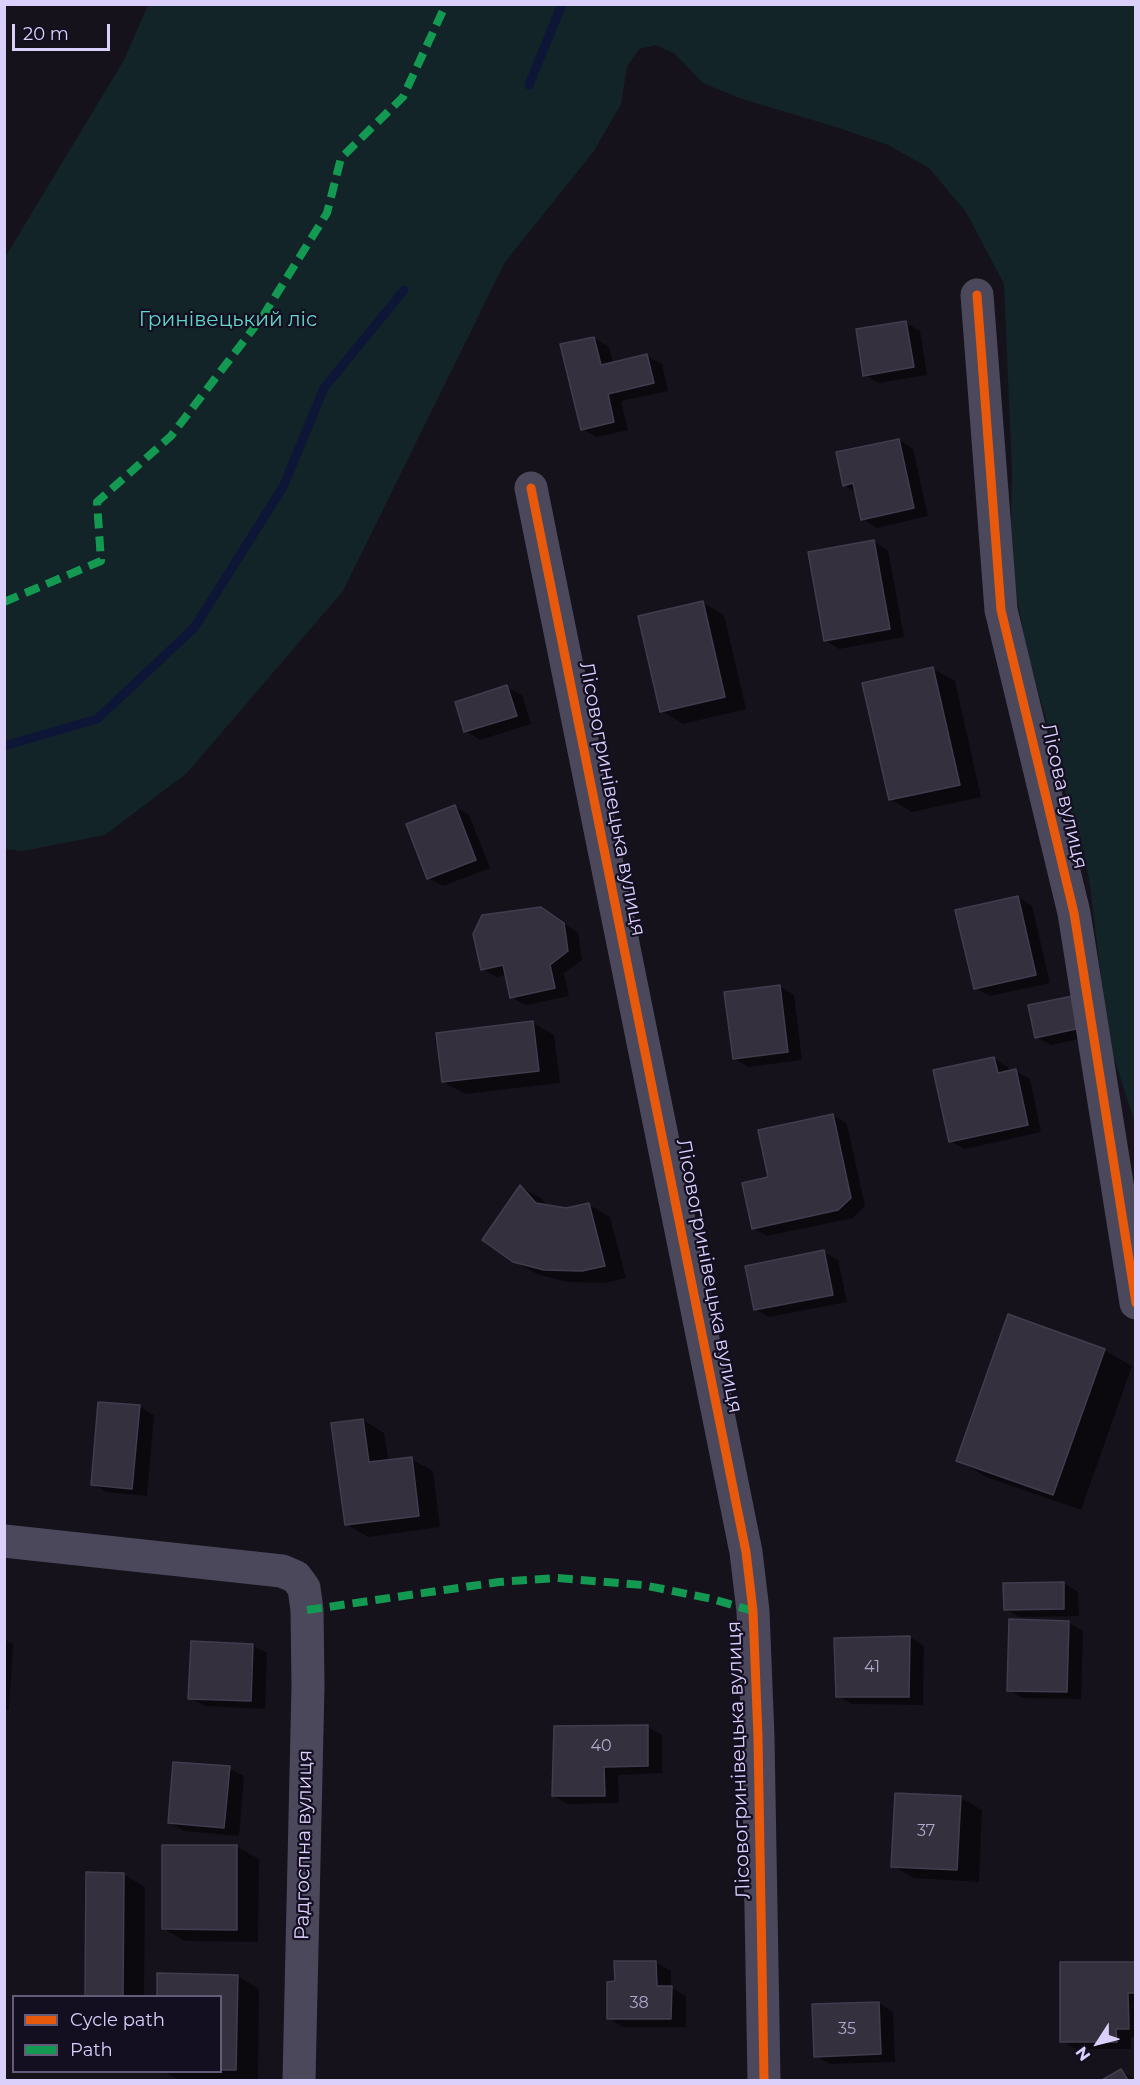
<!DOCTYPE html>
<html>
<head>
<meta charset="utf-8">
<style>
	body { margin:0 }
	#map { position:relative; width:1140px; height:2085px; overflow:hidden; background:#15121c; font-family:Montserrat,sans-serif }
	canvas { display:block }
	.frame { position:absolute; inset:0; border:6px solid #dbcffc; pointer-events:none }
	.legend { position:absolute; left:12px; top:1995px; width:210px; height:78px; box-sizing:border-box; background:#130e20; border:2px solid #635b78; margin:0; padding:8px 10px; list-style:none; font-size:18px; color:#dbcffc }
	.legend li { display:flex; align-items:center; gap:12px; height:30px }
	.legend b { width:30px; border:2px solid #635b78 }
	.north { position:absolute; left:1068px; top:2013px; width:60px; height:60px; -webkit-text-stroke:4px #130e20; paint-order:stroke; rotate:234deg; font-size:16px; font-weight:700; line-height:24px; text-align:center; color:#dbcffc }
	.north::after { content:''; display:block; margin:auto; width:21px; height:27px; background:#dbcffc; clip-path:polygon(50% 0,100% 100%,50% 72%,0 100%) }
	.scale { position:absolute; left:12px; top:24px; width:98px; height:27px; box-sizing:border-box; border:3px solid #dbcffc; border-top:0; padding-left:8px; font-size:18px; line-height:21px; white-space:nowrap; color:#dbcffc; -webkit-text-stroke:4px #130e20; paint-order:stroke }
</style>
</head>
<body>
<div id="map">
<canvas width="1140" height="2085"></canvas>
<div class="frame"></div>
<ul class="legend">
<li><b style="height:8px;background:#e8590c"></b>Cycle path</li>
<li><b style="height:8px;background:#139951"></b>Path</li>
</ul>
<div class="north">N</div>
<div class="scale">20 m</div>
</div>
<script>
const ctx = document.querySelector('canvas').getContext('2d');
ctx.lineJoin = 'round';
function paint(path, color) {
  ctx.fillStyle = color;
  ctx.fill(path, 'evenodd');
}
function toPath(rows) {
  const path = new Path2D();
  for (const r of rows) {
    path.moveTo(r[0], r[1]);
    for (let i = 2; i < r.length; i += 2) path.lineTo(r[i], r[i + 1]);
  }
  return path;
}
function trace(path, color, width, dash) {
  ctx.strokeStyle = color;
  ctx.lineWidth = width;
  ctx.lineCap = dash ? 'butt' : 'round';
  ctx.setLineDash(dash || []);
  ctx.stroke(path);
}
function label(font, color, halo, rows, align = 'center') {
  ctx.font = font + ' Montserrat,sans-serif';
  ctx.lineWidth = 4.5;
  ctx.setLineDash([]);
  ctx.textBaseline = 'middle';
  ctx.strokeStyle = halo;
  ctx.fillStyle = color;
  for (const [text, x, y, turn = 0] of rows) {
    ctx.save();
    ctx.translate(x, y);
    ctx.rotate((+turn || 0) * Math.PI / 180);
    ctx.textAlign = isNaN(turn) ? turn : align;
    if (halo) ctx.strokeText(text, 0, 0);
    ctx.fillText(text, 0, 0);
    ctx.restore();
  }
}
const green = toPath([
	[148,5,1135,5,1135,1123,1109,1043,1089,878,1027,650,1010,564,1012,472,1004,284,966,212,929,168,888,145,842,129,739,98,703,83,675,54,656,45,639,49,627,67,621,104,594,151,505,262,343,591,187,773,105,835,23,851,4,849,4,259,124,60]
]);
const shadow = toPath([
	[906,323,920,331,927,375,879,383,865,375],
	[594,338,609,347,613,364,647,356,662,364,668,391,621,401,628,430,597,437,582,429],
	[899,440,913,449,928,516,877,528,862,519,856,492,844,485],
	[874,542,888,550,904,637,839,649,825,640],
	[703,603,724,615,746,709,683,724,662,711],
	[933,669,955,681,981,797,912,812,890,799],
	[507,687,522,695,531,724,480,740,466,731],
	[455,807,469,815,490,868,443,886,428,878],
	[1018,897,1032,906,1050,983,990,996,975,988],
	[556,918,578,933,582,960,564,973,569,996,526,1005,511,997,506,975,497,977,482,969],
	[780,986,794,995,802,1060,748,1067,734,1058],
	[1030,1007,1098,1035,1051,1045,1036,1037],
	[533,1023,554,1035,560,1083,465,1094,443,1082],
	[994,1058,1008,1067,1009,1072,1015,1071,1030,1079,1041,1132,965,1149,950,1141],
	[833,1115,847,1124,865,1206,853,1218,767,1236,753,1228,769,1179],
	[521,1187,542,1199,548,1207,566,1210,589,1205,610,1217,626,1278,605,1283,567,1282,537,1274,514,1261],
	[824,1252,838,1260,847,1302,769,1317,755,1309],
	[1104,1350,1132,1366,1081,1510,986,1477,958,1460],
	[140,1407,154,1415,147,1496,107,1492,92,1484],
	[363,1420,384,1433,389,1462,411,1459,433,1471,440,1527,368,1537,346,1524],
	[1064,1583,1078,1592,1079,1616,1020,1617,1005,1609],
	[1069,1623,1083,1631,1081,1699,1023,1698,1009,1690],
	[910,1637,924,1646,923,1705,852,1704,838,1696],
	[4,1639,13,1644,9,1710,4,1710],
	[252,1645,267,1653,265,1709,205,1706,190,1698],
	[647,1727,662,1735,662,1773,618,1775,619,1803,568,1804,553,1796],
	[229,1768,244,1776,239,1836,184,1831,170,1823],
	[961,1798,982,1810,979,1882,914,1878,893,1866],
	[164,1846,237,1847,259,1859,258,1942,185,1941,163,1928],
	[87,1874,123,1874,145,1887,144,1996,87,1996],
	[616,1962,656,1962,671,1971,671,1988,686,1996,686,2027,623,2027,608,2018,616,1983],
	[1136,1963,1136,2037,1131,2037,1131,2049,1076,2049,1062,2041],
	[159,1975,238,1976,259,1989,258,2080,179,2080,164,2072,220,2072,220,1996,158,1996],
	[879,2003,893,2012,895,2062,830,2064,816,2056],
	[1121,2071,1136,2080,1105,2080]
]);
const stream = toPath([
	[529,85,562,4],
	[4,746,97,719,194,628,283,487,324,388,404,290]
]);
const building = toPath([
	[906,321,914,367,863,376,856,329,906,321],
	[594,337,601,365,647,354,654,383,608,394,614,422,581,430,560,344,594,337],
	[899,439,914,508,861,520,853,483,843,486,836,452,899,439],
	[874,540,890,629,824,641,808,552,874,540],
	[703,601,725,697,660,712,638,616,703,601],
	[933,667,960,785,889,800,862,683,933,667],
	[507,685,517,716,464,732,455,702,507,685],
	[455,805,476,860,427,879,406,824,455,805],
	[1018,896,1036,975,974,989,955,910,1018,896],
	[541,907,564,923,568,951,550,965,555,988,510,998,503,965,481,970,473,934,482,915,541,907],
	[780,985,788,1052,733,1059,724,992,780,985],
	[1078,995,1085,1027,1035,1038,1028,1005,1078,995],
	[533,1021,539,1071,442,1082,436,1033,533,1021],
	[994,1057,998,1073,1016,1069,1028,1125,949,1142,933,1070,994,1057],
	[833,1114,851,1198,838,1210,752,1229,742,1183,768,1177,758,1130,833,1114],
	[520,1185,536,1203,566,1208,589,1203,605,1266,582,1271,544,1270,513,1262,482,1240,520,1185],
	[824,1250,833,1295,754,1310,745,1266,824,1250],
	[1008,1314,1105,1349,1053,1495,956,1461,1008,1314],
	[98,1402,140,1405,132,1489,91,1485,98,1402],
	[363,1419,369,1462,412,1457,419,1516,345,1525,331,1423,363,1419],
	[1064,1582,1064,1609,1004,1610,1003,1583,1064,1582],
	[1009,1619,1069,1621,1067,1692,1007,1691,1009,1619],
	[910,1636,909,1697,836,1697,834,1638,910,1636],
	[191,1641,253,1644,251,1701,188,1699,191,1641],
	[648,1725,648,1766,604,1767,605,1796,552,1796,554,1726,648,1725],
	[173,1762,230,1766,224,1828,168,1823,173,1762],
	[895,1793,961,1796,957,1870,891,1867,895,1793],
	[162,1845,237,1845,237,1930,162,1929,162,1845],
	[86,1872,124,1873,123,1996,85,1996,86,1872],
	[614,1961,656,1961,657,1986,672,1986,671,2019,607,2019,607,1982,615,1981,614,1961],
	[1060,1962,1136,1962,1136,1993,1128,1993,1129,2029,1116,2029,1117,2042,1060,2042,1060,1962],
	[157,1973,238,1975,236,2070,220,2070,220,1996,157,1996,157,1973],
	[879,2002,881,2054,814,2057,812,2004,879,2002],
	[1121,2069,1128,2080,1102,2080,1121,2069]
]);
const street = toPath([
	[977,295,1001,610,1074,913,1136,1303],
	[531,488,746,1552,753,1611,758,1737,764,2080],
	[4,1541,282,1571,296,1577,304,1588,307,1610,308,1686,299,2080]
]);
const quiet = toPath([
	[4,602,101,561,97,502,171,436,263,316,327,213,341,158,403,97,446,4],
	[307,1610,499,1582,557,1578,643,1585,712,1599,753,1611]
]);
const cycleway = toPath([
	[977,295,1001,610,1074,913,1136,1303],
	[531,488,746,1552,753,1611,758,1737,764,2080]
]);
const numberNames = [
	["41",872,1667],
	["40",601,1746],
	["37",926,1831],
	["38",639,2003],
	["35",847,2029]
];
const parkNames = [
	["Гринівецький ліс",228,320]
];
const streetNames = [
	["Лісова вулиця",1064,796,77],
	["Лісовогринівецька вулиця",612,799,79],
	["Лісовогринівецька вулиця",709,1276,79],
	["Лісовогринівецька вулиця",739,1760,-92],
	["Радгоспна вулиця",304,1845,-89]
];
paint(green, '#122427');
paint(shadow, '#0007');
trace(stream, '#0d1637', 9);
paint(building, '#34303e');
trace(building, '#433c4f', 1.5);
trace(street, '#4b485c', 33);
trace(quiet, '#139951', 8, [15, 8]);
trace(cycleway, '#e8590c', 9);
label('16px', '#b1a7cc', null, numberNames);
label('20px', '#60d7ca', '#130e20', parkNames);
label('20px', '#dbcffc', '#130e20', streetNames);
</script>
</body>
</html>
